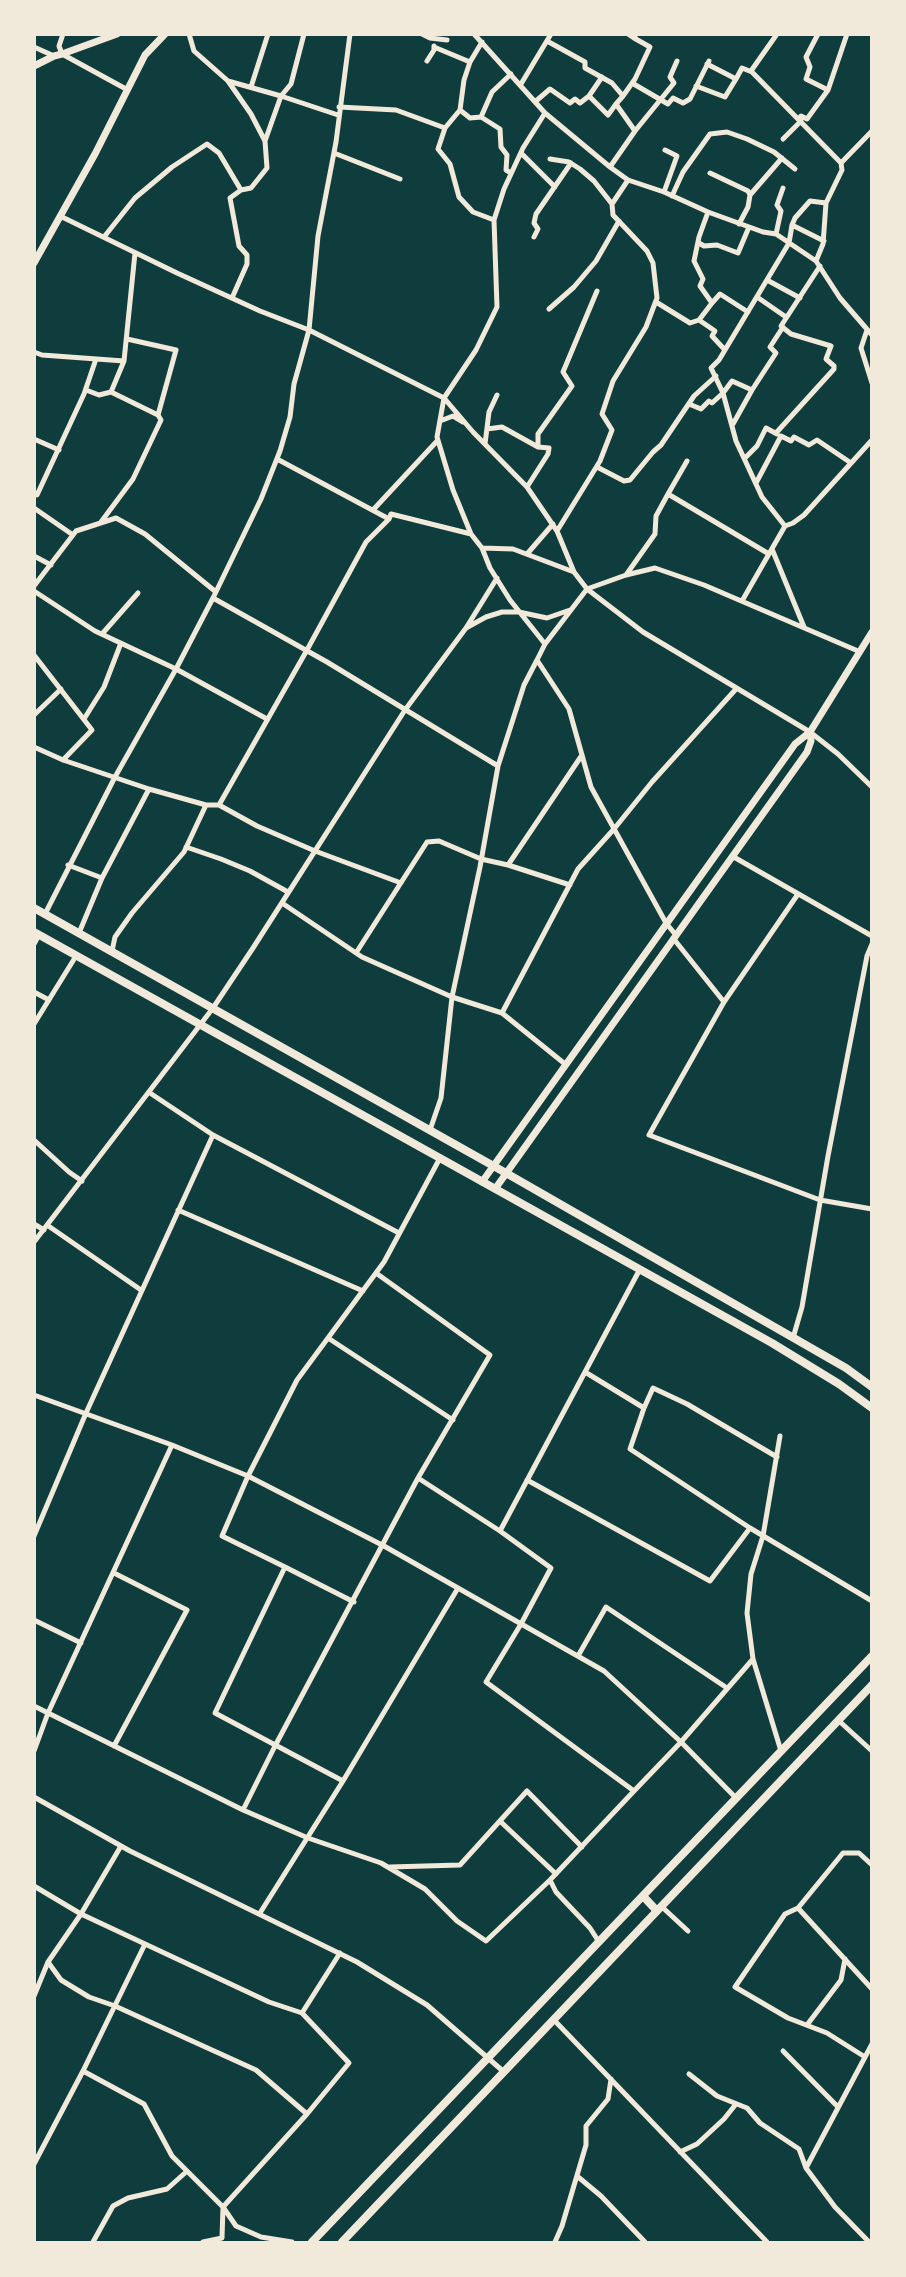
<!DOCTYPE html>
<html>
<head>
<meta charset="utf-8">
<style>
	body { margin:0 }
	#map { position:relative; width:906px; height:2277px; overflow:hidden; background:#0f3d3e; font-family:Figtree,sans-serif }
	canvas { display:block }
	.frame { position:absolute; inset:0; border:36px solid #f1e9da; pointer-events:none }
</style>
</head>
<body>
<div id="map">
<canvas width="906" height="2277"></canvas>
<div class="frame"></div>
</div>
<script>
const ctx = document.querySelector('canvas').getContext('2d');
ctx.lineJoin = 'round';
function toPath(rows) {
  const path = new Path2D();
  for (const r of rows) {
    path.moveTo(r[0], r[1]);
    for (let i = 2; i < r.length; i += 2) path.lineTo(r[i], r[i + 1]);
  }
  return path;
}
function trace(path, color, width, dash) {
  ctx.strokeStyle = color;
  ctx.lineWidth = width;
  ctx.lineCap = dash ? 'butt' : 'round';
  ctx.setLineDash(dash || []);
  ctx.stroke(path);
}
const minor = toPath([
	[63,34,59,46,62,54,126,89],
	[189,34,194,51,228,81,251,114,265,141,267,168,251,188,241,190],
	[422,34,430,38,447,40],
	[474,34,545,113,610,167,628,180,664,192,708,212,763,232,776,234,816,261,840,298,872,335],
	[628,34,634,38,636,34],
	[777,34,751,71,841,163,872,131],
	[818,34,806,57,810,67,806,79,828,90,847,34],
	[547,41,585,62,585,68,612,83,623,96,616,104,635,131,610,167],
	[482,42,470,62,464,80,460,110,470,118,481,117,500,129,501,147,507,155,506,170,511,173],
	[34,47,54,56],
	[434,47,470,62],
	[427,61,434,50,434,46],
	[707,64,736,79,742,68,752,72],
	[602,77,589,96,608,115,616,104],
	[228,81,281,96,338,115],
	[632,83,668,104,673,98,683,103,690,99,709,61],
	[521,84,551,34],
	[696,86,725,97,736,79],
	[251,87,268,34],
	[623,96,635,79,650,47,634,38],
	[536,101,550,89,570,103,575,99,580,103,589,96],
	[339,107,396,110,445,128,460,110],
	[545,113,523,148,504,189,494,220,497,307,476,350,444,398,437,437,453,490,471,534,482,548,490,568,510,600,545,644,537,660,569,709,591,787,666,923,675,934],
	[481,117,492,92,511,74],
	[798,119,801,116,807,119,828,90],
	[445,128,438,149,450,164,459,197,473,212,494,220],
	[635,131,674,83,670,77,677,61],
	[783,139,801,121],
	[265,141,281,96,291,84,304,34],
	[334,153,400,179],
	[521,153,555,187],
	[550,159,569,162,580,169,594,181,612,204,613,215,647,251,653,263,657,298,646,327,613,381,602,414,612,430,600,461,557,531],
	[710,173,748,191,750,195],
	[664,192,677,156,665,150],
	[672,196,683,172,710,134,727,132,747,139,774,152,795,169],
	[612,204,628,180],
	[708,212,699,237,694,261,703,279,700,286,712,303,720,294,748,312],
	[60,216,177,273,260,311,309,330,444,398,473,432,527,487,557,531,574,572,587,589,643,632,810,732,838,754,872,787],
	[739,224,748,207,750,195,782,158],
	[792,225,824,241],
	[776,234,781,211,777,205,783,188],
	[104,237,135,198,172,167,207,144,219,153,241,190,230,198,239,246,247,255,247,264,232,298],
	[534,237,538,229,534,223,536,214,571,163],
	[699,243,704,246,717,245,738,253,749,227],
	[816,261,823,244,826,203,842,170,841,163],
	[767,280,800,298],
	[757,297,786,317],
	[656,302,690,323,699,320],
	[712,303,699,320,715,331,712,336,725,350],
	[549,309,574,287,596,261,619,221],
	[867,330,861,348,872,383],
	[34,352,42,355,124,361,135,253],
	[124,361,111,392,158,415,176,350,127,339],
	[86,390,99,395,111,392],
	[689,404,701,409,709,401,712,403,723,393,732,381,752,390,776,353,770,347,783,327],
	[440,421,453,416,463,422],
	[733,424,752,390],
	[487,429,502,427,538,447],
	[776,433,834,369,834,366,826,359,831,346,791,334,781,326,820,266],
	[34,439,59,450],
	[485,444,489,412,497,395],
	[745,458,757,446,766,428,777,434],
	[277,459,389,519],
	[597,467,624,481,630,480,653,452,661,445,694,396,716,376],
	[756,483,781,436,791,441,794,437,809,445,817,440,851,463],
	[527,487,548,454,549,448,538,447,538,434,572,386,563,372,597,291],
	[34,494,37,495,84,394,96,359],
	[668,494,687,461],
	[34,508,73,535],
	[373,510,438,440],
	[101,522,133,479,161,420,158,415],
	[785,526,793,523,804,515,872,440],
	[482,548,513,549,574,572],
	[772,549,804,627],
	[527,554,553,524],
	[34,556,51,565],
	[626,575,655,534,656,516,668,494,769,554],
	[34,586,76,531,116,518,145,534,216,592],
	[34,591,95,631,176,669,267,719],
	[213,598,327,662,498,766],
	[742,601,785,526,762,497,736,441,723,393,711,368,719,360,789,243,792,225,795,218,810,201,826,203],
	[466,628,497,578],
	[102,634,138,593],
	[545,644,587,589,626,575,655,568,704,585,858,651],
	[34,655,92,730,63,760],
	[34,715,61,689],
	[84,719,104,687,121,643],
	[34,747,63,760,149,789,206,805],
	[219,805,257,826,315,851,401,883],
	[186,847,221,859,250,871,288,892],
	[732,856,872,936],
	[68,865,102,878],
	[570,885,508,865,582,755],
	[798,894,724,1002,649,1135,820,1200,872,1209],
	[282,903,362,957,452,997,502,1013,565,1064],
	[45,914,115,777,176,669,213,598,261,499,280,451,290,417,294,384,309,330,318,236,336,142,350,34],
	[79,933,102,878,149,789],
	[673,938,724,1002],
	[34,944,39,935],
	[112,951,115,937,132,913,184,852,206,805,219,805,307,650,366,542,389,519,391,514,471,534],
	[356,953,427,842,439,841,481,859,508,865],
	[34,992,49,1000],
	[502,1013,578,869,614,829,652,782,736,689],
	[34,1024,76,956],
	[150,1093,213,1135,399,1233],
	[430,1130,441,1098,452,997,480,867,498,766,524,685,537,660],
	[34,1140,69,1172,82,1181],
	[178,1210,363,1291],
	[34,1224,44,1230],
	[47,1225,141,1290],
	[34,1242,213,1008,253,948,405,710,466,628,486,617,502,612,519,612,547,618,570,610],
	[328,1338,453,1420],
	[793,1338,802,1307,828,1156,867,956,872,944],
	[34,1395,172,1445,248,1476,384,1546,604,1671,681,1742,736,1798],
	[644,1408,653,1388,687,1404,777,1457],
	[418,1478,500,1531,640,1269],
	[527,1480,710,1581,750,1528,630,1449,644,1408,585,1372],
	[750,1528,872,1601],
	[34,1536,86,1413,213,1135],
	[285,1567,222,1536,248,1476,297,1380,384,1262,440,1158],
	[114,1573,187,1610,114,1746],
	[34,1620,81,1643],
	[578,1656,606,1607,727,1688],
	[753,1659,747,1613,751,1574,763,1536,780,1436],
	[34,1706,243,1810,308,1838,381,1863,425,1889,457,1921,486,1941,550,1880,634,1791,486,1682,521,1624,551,1568,500,1531],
	[838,1720,872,1751],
	[34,1751,48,1713,172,1445],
	[343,1781,215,1713,285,1567,354,1602],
	[634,1791,681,1742,753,1659,781,1751],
	[34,1797,130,1851,357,1962,427,2005,504,2072],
	[243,1810,275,1746,418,1478,490,1355,376,1273],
	[501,1822,556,1874],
	[872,1865,859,1853,843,1853,798,1908,872,1989],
	[390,1867,460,1865,527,1791,582,1847],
	[550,1880,556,1892,590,1928,599,1942],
	[34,1886,81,1914,269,2002,302,2013,340,1953],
	[661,1906,688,1931],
	[798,1908,785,1914,735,1987,788,2018,827,2033,865,2057],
	[260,1913,343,1781,458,1588],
	[48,1962,61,1980,89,1997,115,2006,256,2070,307,2114,223,2207,222,2238,203,2242],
	[34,1996,48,1962,81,1914,121,1846],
	[302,2013,349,2063,307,2114],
	[554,2020,767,2242],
	[807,2025,841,1980,845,1959],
	[783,2051,838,2107],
	[83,2071,144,2104,172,2156,223,2207,236,2226,261,2237,292,2242],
	[689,2074,717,2096,747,2108,760,2123,799,2149,806,2168,872,2044],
	[680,2152,697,2144,724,2119,736,2104],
	[34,2164,83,2071,145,1944],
	[806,2168,835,2207,869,2242],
	[577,2176,601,2196,645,2242],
	[93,2242,113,2206,128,2198,167,2189,186,2172],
	[555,2242,562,2226,586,2145,586,2126,608,2099,611,2079]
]);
const tertiary = toPath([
	[34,66,54,56,62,54,117,34],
	[34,263,95,154,145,55,165,34],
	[810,732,872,632],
	[482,1182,795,744,810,732],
	[495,1189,807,752,811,741,810,732]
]);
const secondary = toPath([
	[34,908,506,1173,846,1368,872,1387],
	[34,932,772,1343,839,1384,872,1408]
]);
const primary = toPath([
	[643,1896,657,1911],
	[312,2242,872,1656],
	[342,2242,872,1685]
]);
trace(minor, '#f1e9da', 5);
trace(tertiary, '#f1e9da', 7);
trace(secondary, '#f1e9da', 8);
trace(primary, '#f1e9da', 8);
</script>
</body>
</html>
